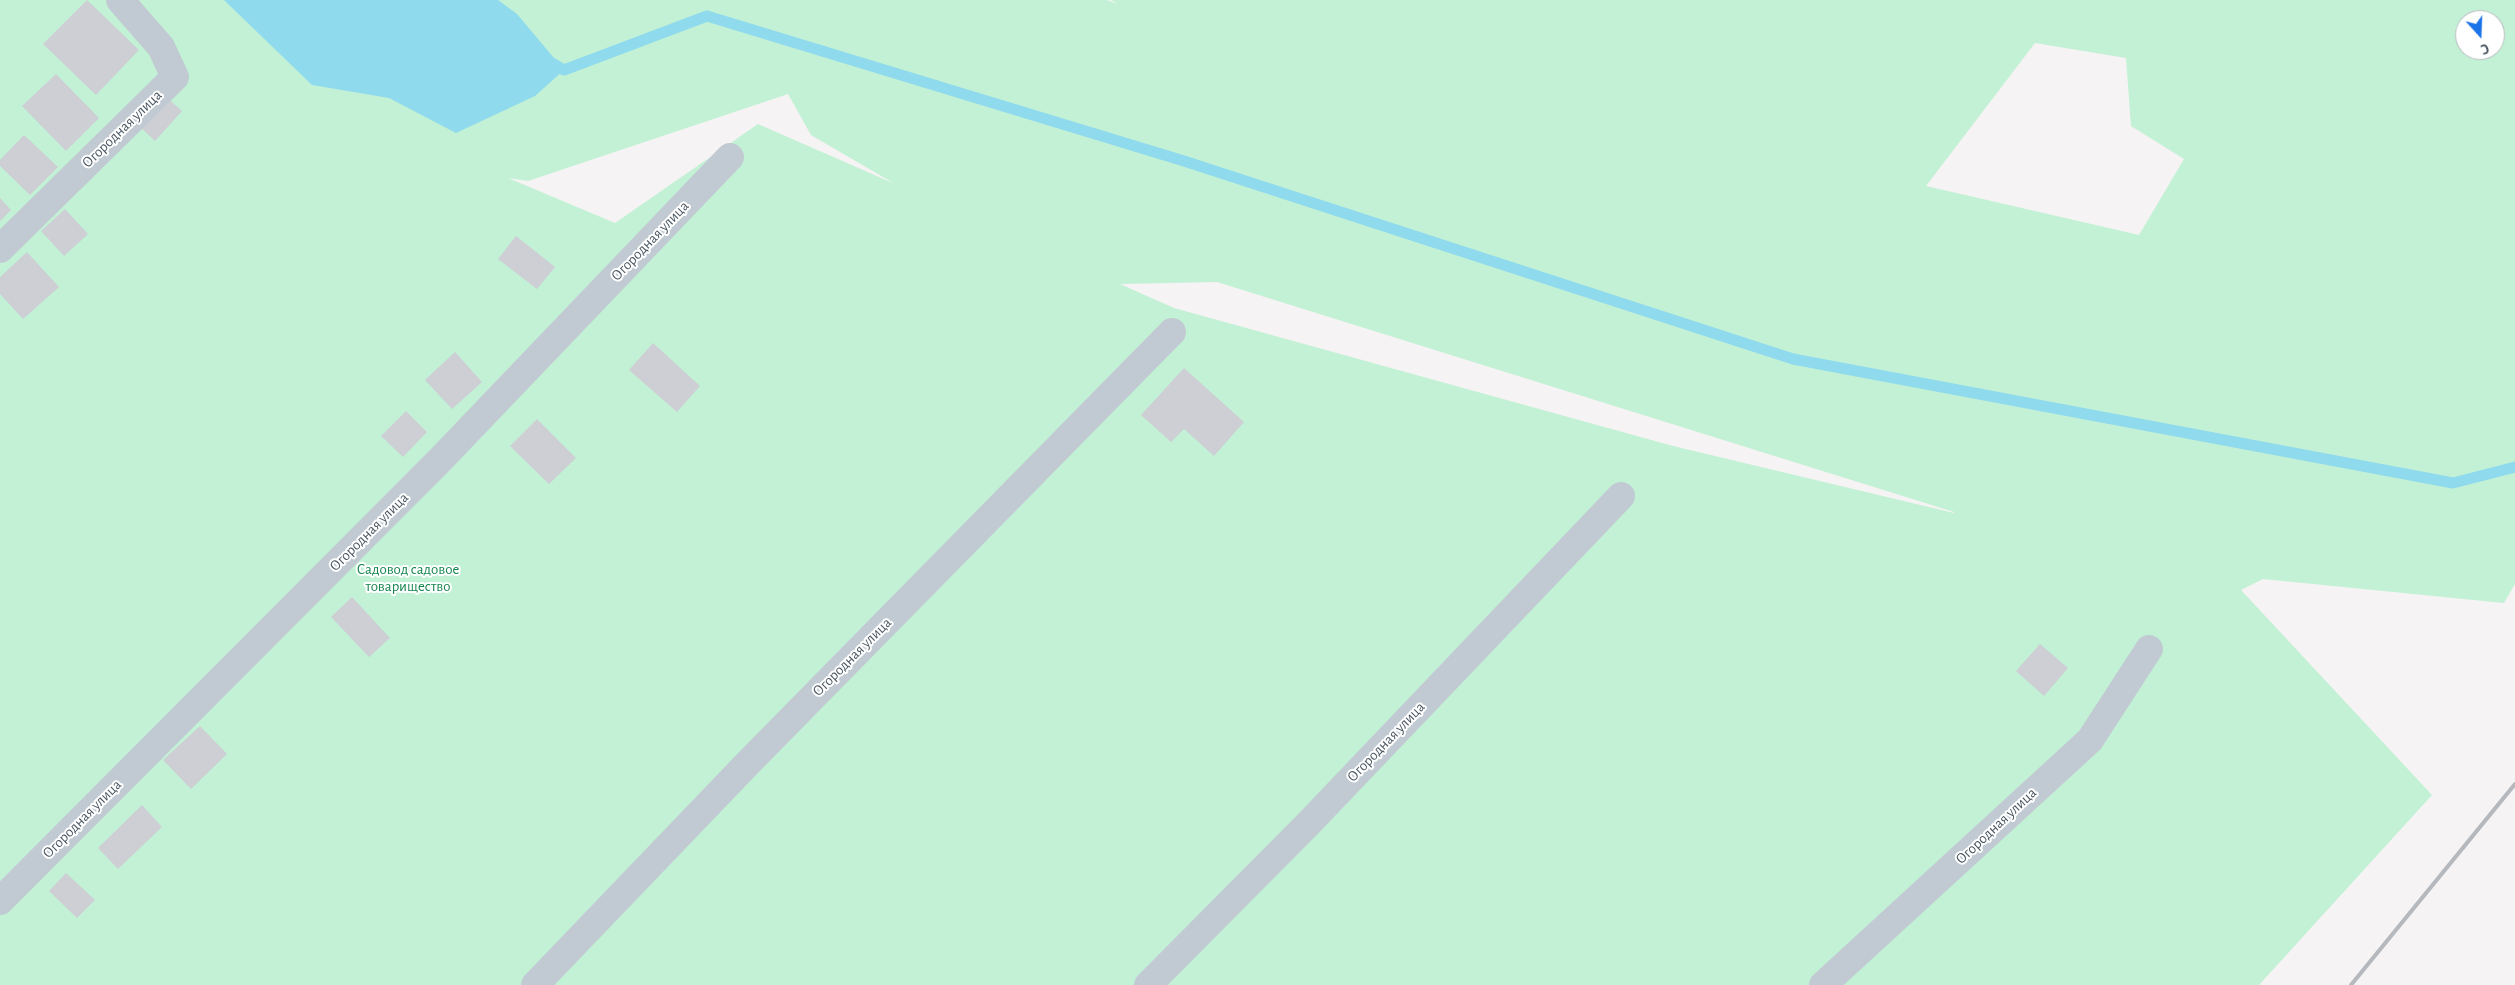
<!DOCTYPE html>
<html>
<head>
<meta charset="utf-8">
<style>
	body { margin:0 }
	#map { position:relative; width:2515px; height:985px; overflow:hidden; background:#f5f3f3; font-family:"Alegreya Sans",sans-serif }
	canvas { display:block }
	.north { position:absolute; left:2455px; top:10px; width:50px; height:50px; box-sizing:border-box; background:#fff; border:1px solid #b7bbc0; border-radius:50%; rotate:160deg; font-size:14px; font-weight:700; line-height:20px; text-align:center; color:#4a5661 }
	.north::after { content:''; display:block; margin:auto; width:18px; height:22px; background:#1a73e8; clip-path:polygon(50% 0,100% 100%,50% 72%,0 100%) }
</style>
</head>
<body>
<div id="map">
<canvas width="2515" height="985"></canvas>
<div class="north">С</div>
</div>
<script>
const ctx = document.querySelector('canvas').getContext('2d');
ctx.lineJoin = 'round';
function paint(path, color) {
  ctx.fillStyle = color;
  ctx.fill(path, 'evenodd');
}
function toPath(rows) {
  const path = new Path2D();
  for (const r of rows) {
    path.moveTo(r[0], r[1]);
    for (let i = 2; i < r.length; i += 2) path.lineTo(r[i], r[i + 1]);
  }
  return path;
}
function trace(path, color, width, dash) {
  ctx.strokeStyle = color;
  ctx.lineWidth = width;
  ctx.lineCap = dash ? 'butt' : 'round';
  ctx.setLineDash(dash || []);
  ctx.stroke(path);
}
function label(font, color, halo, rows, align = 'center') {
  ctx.font = font + ' "Alegreya Sans",sans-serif';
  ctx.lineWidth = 4;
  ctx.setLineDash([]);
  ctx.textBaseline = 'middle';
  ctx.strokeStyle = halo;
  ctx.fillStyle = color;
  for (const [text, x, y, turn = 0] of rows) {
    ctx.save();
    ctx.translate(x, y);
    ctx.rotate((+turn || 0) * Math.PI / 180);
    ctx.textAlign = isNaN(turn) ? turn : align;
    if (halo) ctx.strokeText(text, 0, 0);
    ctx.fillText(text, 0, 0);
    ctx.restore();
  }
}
const green = toPath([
	[0,0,247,0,239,14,428,0,1107,0,1118,4,1111,0,2515,0,2515,584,2504,603,2263,579,2241,590,2432,795,2259,985,0,985],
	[2465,20,2495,20,2495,50,2465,50],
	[2035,43,2126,58,2131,126,2184,159,2139,235,1926,186],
	[788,94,811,135,895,184,758,124,615,223,508,178,528,181],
	[1217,282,1954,512,1954,513,1673,446,1174,308,1120,284]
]);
const water = toPath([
	[224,0,498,0,517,14,564,70,535,96,456,133,389,98,312,85]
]);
const stream = toPath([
	[552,63,564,70,707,16,1184,161,1793,359,2453,483,2515,467]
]);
const building = toPath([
	[87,0,139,50,96,95,43,44],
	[56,74,99,118,66,151,22,106],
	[165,96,182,111,155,141,138,125],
	[24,135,58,167,30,195,0,166,0,160],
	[0,198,11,210,0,221],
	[65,209,88,234,64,256,41,231],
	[516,236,555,267,537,289,498,259],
	[27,252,59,287,23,319,0,294,0,277],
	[653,343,700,386,677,412,629,370],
	[455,352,482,382,452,409,425,380],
	[1184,368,1244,422,1214,456,1184,429,1171,442,1141,415],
	[406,411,427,432,403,457,381,436],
	[537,419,576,458,549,484,510,446],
	[352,597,390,638,369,657,331,617],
	[2040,644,2068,668,2044,696,2016,671],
	[200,726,227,754,191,789,163,760],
	[142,805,162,827,118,869,98,848],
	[66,873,95,900,77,918,49,891]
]);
const minor = toPath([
	[0,249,175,77,161,47,120,0],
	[0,901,441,459,730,157],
	[535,985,749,762,1172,332],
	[1148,985,1309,823,1621,496],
	[1823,985,2090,740,2149,649]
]);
const rail = toPath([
	[2351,985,2515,784]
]);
const streetNames = [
	["Огородная улица",122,129,-44],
	["Огородная улица",650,241,-46],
	["Огородная улица",369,532,-45],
	["Огородная улица",852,657,-45],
	["Огородная улица",1386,742,-46],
	["Огородная улица",82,819,-45],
	["Огородная улица",1996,826,-43]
];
const parkNames = [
	["Садовод садовое",408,569],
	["товарищество",408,586]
];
paint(green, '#c3f1d5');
paint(water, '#90daee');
trace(stream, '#90daee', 11);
paint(building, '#cdcfd5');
trace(minor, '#c1cad2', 28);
trace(rail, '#b5b8bd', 4);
label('15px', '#4a5661', '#fff', streetNames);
label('15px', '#17864f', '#fff', parkNames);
</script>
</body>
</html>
